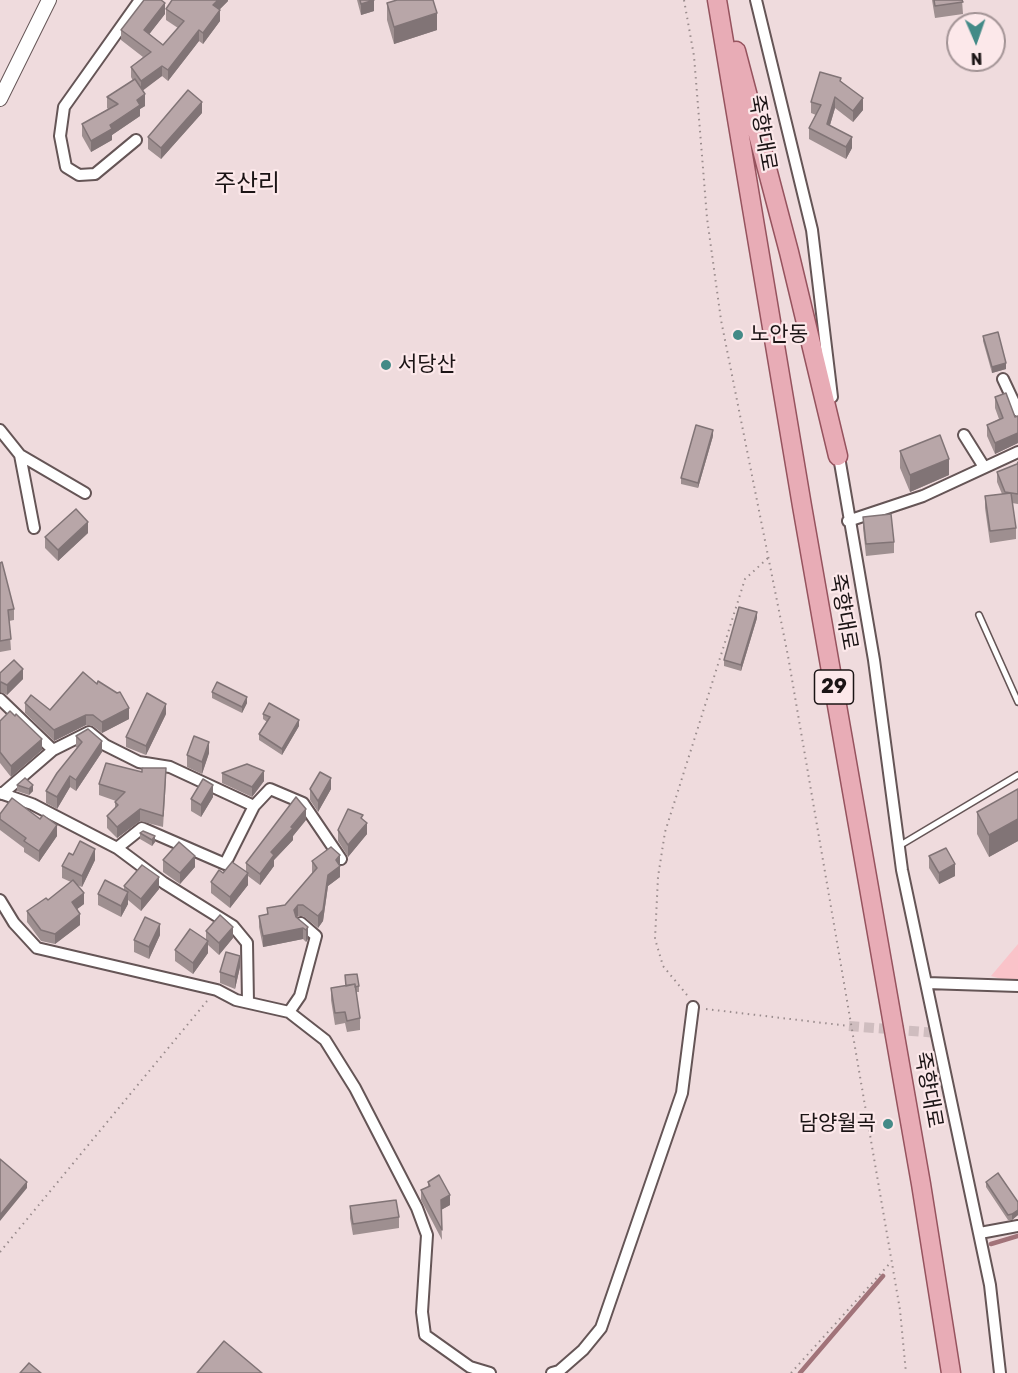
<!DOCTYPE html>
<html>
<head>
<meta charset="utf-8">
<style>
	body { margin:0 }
	#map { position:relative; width:1018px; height:1373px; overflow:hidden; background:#efdbdd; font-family:Rubik,sans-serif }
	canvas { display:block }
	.north { position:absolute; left:946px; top:12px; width:60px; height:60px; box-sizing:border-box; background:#fce8ea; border:2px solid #a29395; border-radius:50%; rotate:178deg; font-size:16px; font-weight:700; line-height:24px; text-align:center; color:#1b1415 }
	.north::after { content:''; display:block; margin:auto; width:21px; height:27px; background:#438a87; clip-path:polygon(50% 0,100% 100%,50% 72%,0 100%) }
</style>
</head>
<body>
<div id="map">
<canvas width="1018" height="1373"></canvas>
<div class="north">N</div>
</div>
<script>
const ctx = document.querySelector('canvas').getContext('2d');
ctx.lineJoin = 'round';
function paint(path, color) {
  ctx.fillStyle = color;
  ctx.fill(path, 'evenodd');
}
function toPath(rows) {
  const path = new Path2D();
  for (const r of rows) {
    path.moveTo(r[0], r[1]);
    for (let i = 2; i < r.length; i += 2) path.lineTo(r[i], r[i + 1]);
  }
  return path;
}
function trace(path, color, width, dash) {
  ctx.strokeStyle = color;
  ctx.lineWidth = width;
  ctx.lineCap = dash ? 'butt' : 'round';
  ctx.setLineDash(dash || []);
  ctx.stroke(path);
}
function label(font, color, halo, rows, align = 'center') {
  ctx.font = font + ' Rubik,"Noto Sans KR",sans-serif';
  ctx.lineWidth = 4.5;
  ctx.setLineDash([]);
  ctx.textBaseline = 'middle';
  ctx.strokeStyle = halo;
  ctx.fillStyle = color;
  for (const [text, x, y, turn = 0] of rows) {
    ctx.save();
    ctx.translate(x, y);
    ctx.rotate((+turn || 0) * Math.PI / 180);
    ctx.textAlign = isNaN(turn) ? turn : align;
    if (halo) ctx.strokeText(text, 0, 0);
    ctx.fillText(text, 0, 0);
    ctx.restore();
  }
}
const green = toPath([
	[1018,944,1018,984,991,976]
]);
const stream = toPath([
	[991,1244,1018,1236],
	[800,1373,883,1276]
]);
const minorTunnel = toPath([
	[849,1026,938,1033]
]);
const path = toPath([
	[684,0,694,56,707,218,721,320,788,656,900,1310,906,1373],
	[687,995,663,966,655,939,658,877,665,832,745,579,768,558],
	[706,1009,849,1026],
	[0,1252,207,1001],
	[791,1373,891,1262]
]);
const service = toPath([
	[979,615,1018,702],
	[899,846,1018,775]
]);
const minor = toPath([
	[756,0,812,230,832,397],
	[136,140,95,174,79,175,66,167,60,136,64,107,140,0],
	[1003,379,1018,411],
	[0,430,20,455,85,493],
	[964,435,984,467],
	[838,451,874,660,902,870,990,1285,1000,1373],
	[20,455,34,528],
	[848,521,923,496,1018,452],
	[0,699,53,750,89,732,105,745,139,762,170,767,254,806],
	[0,793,32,804,117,848,164,883,233,926,247,943,248,1002],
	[2,794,53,750],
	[117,848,142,828,225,864,254,806,270,789,303,803,341,859],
	[0,900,14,923,37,948,217,990,236,1000,289,1012,325,1040,355,1088,417,1208,427,1235,422,1312,425,1335,470,1367,490,1373],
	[927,983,1018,986],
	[289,1012,300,996,316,936,301,923],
	[980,1233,1018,1226],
	[552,1373,559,1371,583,1350,601,1328,682,1093,693,1007]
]);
const tertiary = toPath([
	[0,99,49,0]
]);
const primary = toPath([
	[717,0,802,506,921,1184,951,1373],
	[736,51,789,252,838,456]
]);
const wall = toPath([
	[228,0,228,1,219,10,220,21,203,44,199,41,168,81,162,76,142,90,145,106,140,109,140,116,112,135,112,140,91,152,82,136,82,124,108,109,107,108,107,97,133,81,131,77,131,67,143,57,121,40,121,30,165,14,149,34,163,45,178,28,166,20,166,9],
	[357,0,374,0,374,11,361,15],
	[932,0,962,0,963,14,935,18],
	[387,3,437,30,394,44,387,20],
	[841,81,863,110,853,122,835,108,830,125,852,148,846,159,809,139,809,128,816,115,811,113,811,102],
	[202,113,161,159,148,149,148,137],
	[983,336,1006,369,992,373,983,341],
	[995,397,1015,417,1018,416,1018,443,995,454,987,436,987,425,999,419,995,408],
	[713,436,698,488,681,484,681,478],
	[900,451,949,475,910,492,900,468],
	[1018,462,1018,504,1012,503,1016,528,1016,539,990,543,985,508,985,496,1002,494,997,482,997,472,1017,464],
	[863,517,894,542,894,553,866,556,863,528],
	[88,533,58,561,45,548,45,537],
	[0,563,14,609,14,620,9,621,11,650,0,652],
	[757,618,741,671,724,666,724,660],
	[0,673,23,679,7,695,1,692,0,692],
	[212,692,247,703,242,713,212,698],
	[25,703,50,710,129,719,102,733,93,726,86,725,54,741,25,713],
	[166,714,146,755,126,747,126,737],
	[263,714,299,726,282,755,259,740,259,734,267,722,263,719],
	[15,716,42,750,11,777,0,763,0,721],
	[76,736,102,752,76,791,70,787,57,809,46,803,46,791,77,748,76,747],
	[209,753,202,774,187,767,187,755],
	[222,773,264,781,252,797,222,783],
	[166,780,163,827,140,821,117,838,107,828,107,816,115,809,115,802,116,801,99,795,99,784],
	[17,785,33,791,29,795,17,791],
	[310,789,331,789,318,812,310,800],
	[1018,789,1018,841,989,857,977,834,977,812],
	[213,797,201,817,191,811,191,799],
	[0,814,40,819,57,836,39,862,24,852,24,848,0,830],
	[306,820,293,836,293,840,274,860,274,866,260,885,248,876,248,885,230,908,211,893,211,882,223,873,246,872,246,863],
	[363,820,367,834,348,857,338,841,338,830],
	[140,833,155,842,152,846,140,839],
	[73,855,95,860,82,887,77,885,84,904,77,909,80,925,55,944,41,941,27,922,27,911,48,900,71,882,62,878,62,866],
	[340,855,340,877,328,886,323,921,318,928,303,916,298,916,297,918,308,927,308,939,306,942,303,939,263,947,259,927,259,916,267,915,267,908,285,905,312,873,312,861],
	[929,856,955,876,939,884,929,868],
	[163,860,195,867,180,884,163,872],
	[124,886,159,889,141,911,128,900,128,904,121,917,98,905,98,894,124,891],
	[206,931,233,938,219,955,208,945,208,953,193,974,175,961,175,950,206,940],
	[160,935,149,959,134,952,134,940],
	[240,967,235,989,220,983,220,972],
	[345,975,359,986,359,992,356,992,360,1018,360,1030,347,1032,345,1023,335,1025,331,1000,331,988,346,986],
	[428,1182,450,1205,441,1210,442,1240,421,1200,421,1190,428,1187],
	[986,1182,1018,1202,1018,1215,1012,1220,1008,1220,986,1187],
	[350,1206,399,1217,399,1228,353,1235,350,1218]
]);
const shadedWall = toPath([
	[218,0,228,0,228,1,213,16,213,5],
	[374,0,374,11,361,15,361,4],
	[165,3,165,14,144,41,144,30],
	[220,10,220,21,203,44,203,33],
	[437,13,437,30,394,44,394,27],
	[199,30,199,41,168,81,168,70],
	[162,66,162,76,141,92,141,81],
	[145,94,145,106,140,109,140,116,112,135,112,140,91,152,91,141,137,100],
	[835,97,835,108,827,135,827,124],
	[863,98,863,110,853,122,853,111],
	[202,102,202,113,161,159,161,148],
	[852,137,852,148,846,159,846,147],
	[1006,363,1006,369,992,373,992,367],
	[713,430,713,436,698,488,698,483],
	[1018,433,1018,443,995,454,995,443],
	[949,459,949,475,910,492,910,475],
	[88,522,88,533,58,561,58,550],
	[757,612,757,618,741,671,741,665],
	[23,669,23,679,7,695,7,685],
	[0,682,1,682,1,692,0,692],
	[247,697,247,703,242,713,242,707],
	[166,704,166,714,146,755,146,746],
	[129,708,129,719,102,733,102,722],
	[86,715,86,725,54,741,54,730],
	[299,720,299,726,282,755,282,749],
	[42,739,42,750,11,777,11,766],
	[102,741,102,752,76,791,76,780],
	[209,742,209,753,202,774,202,762],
	[264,771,264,781,252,797,252,787],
	[70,776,70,787,57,809,57,797],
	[331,778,331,789,318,812,318,801],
	[33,785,33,791,29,795,29,789],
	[213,785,213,797,201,817,201,805],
	[140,809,140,821,117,838,117,827],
	[306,809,306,820,293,836,293,840,274,860,274,866,260,885,260,874,271,852],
	[1018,819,1018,841,989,857,989,835],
	[367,823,367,834,348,857,348,845],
	[57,825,57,836,39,862,39,851],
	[155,836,155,842,152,846,152,840],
	[95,849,95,860,82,887,82,876],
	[340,855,340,877,328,886,323,921,318,928,318,916,328,875],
	[195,856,195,867,180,884,180,873],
	[955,864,955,876,939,884,939,873],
	[248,873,248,885,230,908,230,897],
	[159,877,159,889,141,911,141,899],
	[128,892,128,904,121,917,121,906],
	[84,893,84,904,72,913,72,902],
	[298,905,298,916,294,921,294,910],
	[80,914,80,925,55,944,55,934],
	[160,924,160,935,149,959,149,947],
	[233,927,233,938,219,955,219,943],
	[308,927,308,939,306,942,306,930],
	[303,928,303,939,263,947,263,936],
	[208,941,208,953,193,974,193,963],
	[240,956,240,967,235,989,235,977],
	[27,1182,27,1188,0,1221,0,1215],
	[450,1195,450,1205,441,1210,441,1200],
	[1018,1210,1018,1215,1012,1220,1012,1214]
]);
const building = toPath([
	[144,0,161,0,165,3,144,30,163,45,184,21,166,9,172,0,218,0,213,5,220,10,203,33,199,30,168,70,162,66,141,81,131,67,151,52,121,30,144,0],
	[360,0,374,0,361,4,360,0],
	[397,0,433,0,437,13,394,27,387,3,397,0],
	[934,0,962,0,963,2,935,6,934,0],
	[820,72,841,78,840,81,863,98,853,111,835,97,827,124,852,137,846,147,809,128,821,105,811,102,820,72],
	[135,79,145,94,137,100,140,105,110,125,112,129,91,141,82,124,118,104,107,97,135,79],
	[188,90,202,102,161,148,148,137,188,90],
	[998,332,1006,363,992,367,983,336,998,332],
	[1006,393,1015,417,1018,416,1018,433,995,443,987,425,1003,418,995,397,1006,393],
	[696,425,713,430,698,483,681,478,696,425],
	[940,435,949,459,910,475,900,451,940,435],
	[1018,462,1018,494,1005,492,997,472,1017,464,1018,462],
	[1011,493,1016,528,990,531,985,496,1011,493],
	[76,509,88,522,58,550,45,537,76,509],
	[891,514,894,542,866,544,863,517,891,514],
	[2,562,14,609,8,610,11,639,0,641,0,563,2,562],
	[739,607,757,612,741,665,724,660,739,607],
	[14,660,23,669,7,685,1,682,0,682,0,673,14,660],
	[83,672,97,684,98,681,117,693,120,692,129,708,102,722,93,715,86,715,54,730,25,703,31,695,50,710,83,672],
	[217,682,247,697,242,707,212,692,217,682],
	[147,693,166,704,146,746,126,737,147,693],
	[269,703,299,720,282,749,259,734,270,717,263,714,269,703],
	[10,711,15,716,16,714,42,739,11,766,0,752,0,721,10,711],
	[88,729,102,741,76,780,70,776,57,797,46,791,57,773,82,742,76,736,88,729],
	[194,736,209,742,202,762,187,755,194,736],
	[106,763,142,772,142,768,166,768,163,816,140,809,117,827,107,816,118,805,115,802,125,792,99,784,106,763],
	[247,764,264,771,252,787,222,773,247,764],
	[320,772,331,778,318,801,310,789,320,772],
	[25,778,33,785,29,789,17,785,25,778],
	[203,779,213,785,201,805,191,799,203,779],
	[1018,789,1018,819,989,835,977,812,1018,789],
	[296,797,306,809,291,827,293,828,271,852,274,855,260,874,246,863,296,797],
	[12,798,40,819,43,815,57,825,39,851,24,841,26,838,0,819,0,814,12,798],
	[348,809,363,815,361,818,367,823,348,845,338,830,348,809],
	[143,831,155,836,152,840,140,833,143,831],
	[80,841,95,849,82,876,62,866,69,853,73,855,80,841],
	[179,842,195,856,180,873,163,860,179,842],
	[331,847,340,855,336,860,340,866,328,875,323,910,318,916,303,905,298,905,294,910,296,917,308,927,306,930,303,928,263,936,259,916,268,914,267,908,285,905,317,868,312,861,331,847],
	[946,848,955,864,939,873,929,856,946,848],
	[232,862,248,873,230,897,211,882,219,870,223,873,232,862],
	[142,865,159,877,141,899,124,886,142,865],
	[73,880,84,893,72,902,80,914,55,934,41,930,27,911,46,898,48,900,73,880],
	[105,880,128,892,121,906,98,894,105,880],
	[220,915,233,927,219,943,206,931,220,915],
	[145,917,160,924,149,947,134,940,145,917],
	[190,929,208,941,193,963,175,950,190,929],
	[226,952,240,956,235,977,220,972,226,952],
	[357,974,359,986,355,987,355,984,346,986,345,975,357,974],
	[355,984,360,1018,347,1021,345,1012,335,1013,331,988,355,984],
	[0,1159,27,1182,0,1215,0,1159],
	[998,1173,1018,1202,1018,1210,1012,1214,1008,1215,986,1182,998,1173],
	[439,1175,450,1195,441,1200,442,1230,421,1190,430,1186,428,1182,439,1175],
	[396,1200,399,1217,353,1224,350,1206,396,1200],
	[224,1341,262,1373,197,1373,224,1341],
	[29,1363,41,1373,20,1373,29,1363]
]);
const markers = [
	[738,335,6,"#438a87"],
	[386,365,6,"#438a87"],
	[888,1124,6,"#438a87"]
];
const shields = [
	[834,687,39]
];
const shieldNames = [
	["29",834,687]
];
const streetNames = [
	["죽향대로",762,133,80],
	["죽향대로",843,612,80],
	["죽향대로",928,1090,80]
];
const poiNames = [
	["노안동",750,335],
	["서당산",398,365],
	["담양월곡",876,1124,"right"]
];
const quarterNames = [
	["주산리",247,184]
];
paint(green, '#fac3c9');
trace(stream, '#a17379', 4.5);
trace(minorTunnel, '#cfbdbf', 10, [10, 5]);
trace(service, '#655556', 8);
trace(minor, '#655556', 14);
trace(tertiary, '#655556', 16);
trace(primary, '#96535e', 21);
trace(path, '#9a8c8d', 2, [1.5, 4.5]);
trace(service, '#fff', 5);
trace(minor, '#fff', 10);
trace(tertiary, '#fff', 14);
trace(primary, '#e8acb6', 18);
paint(wall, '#9e8f90');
paint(shadedWall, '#817476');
paint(building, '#b8a6a8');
trace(building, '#817476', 1.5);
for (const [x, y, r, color] of markers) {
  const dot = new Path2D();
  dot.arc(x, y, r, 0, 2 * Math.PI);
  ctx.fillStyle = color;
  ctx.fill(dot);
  trace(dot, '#fce8ea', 2);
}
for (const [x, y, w] of shields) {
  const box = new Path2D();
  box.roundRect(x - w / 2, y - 17, w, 34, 4.5);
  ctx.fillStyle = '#fce8ea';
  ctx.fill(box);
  trace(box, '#1b1415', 1.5);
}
label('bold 20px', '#1b1415', null, shieldNames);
label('21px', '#1b1415', '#fce8ea', streetNames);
label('21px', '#1b1415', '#fce8ea', poiNames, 'left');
label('24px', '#1b1415', '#fce8ea', quarterNames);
</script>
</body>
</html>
